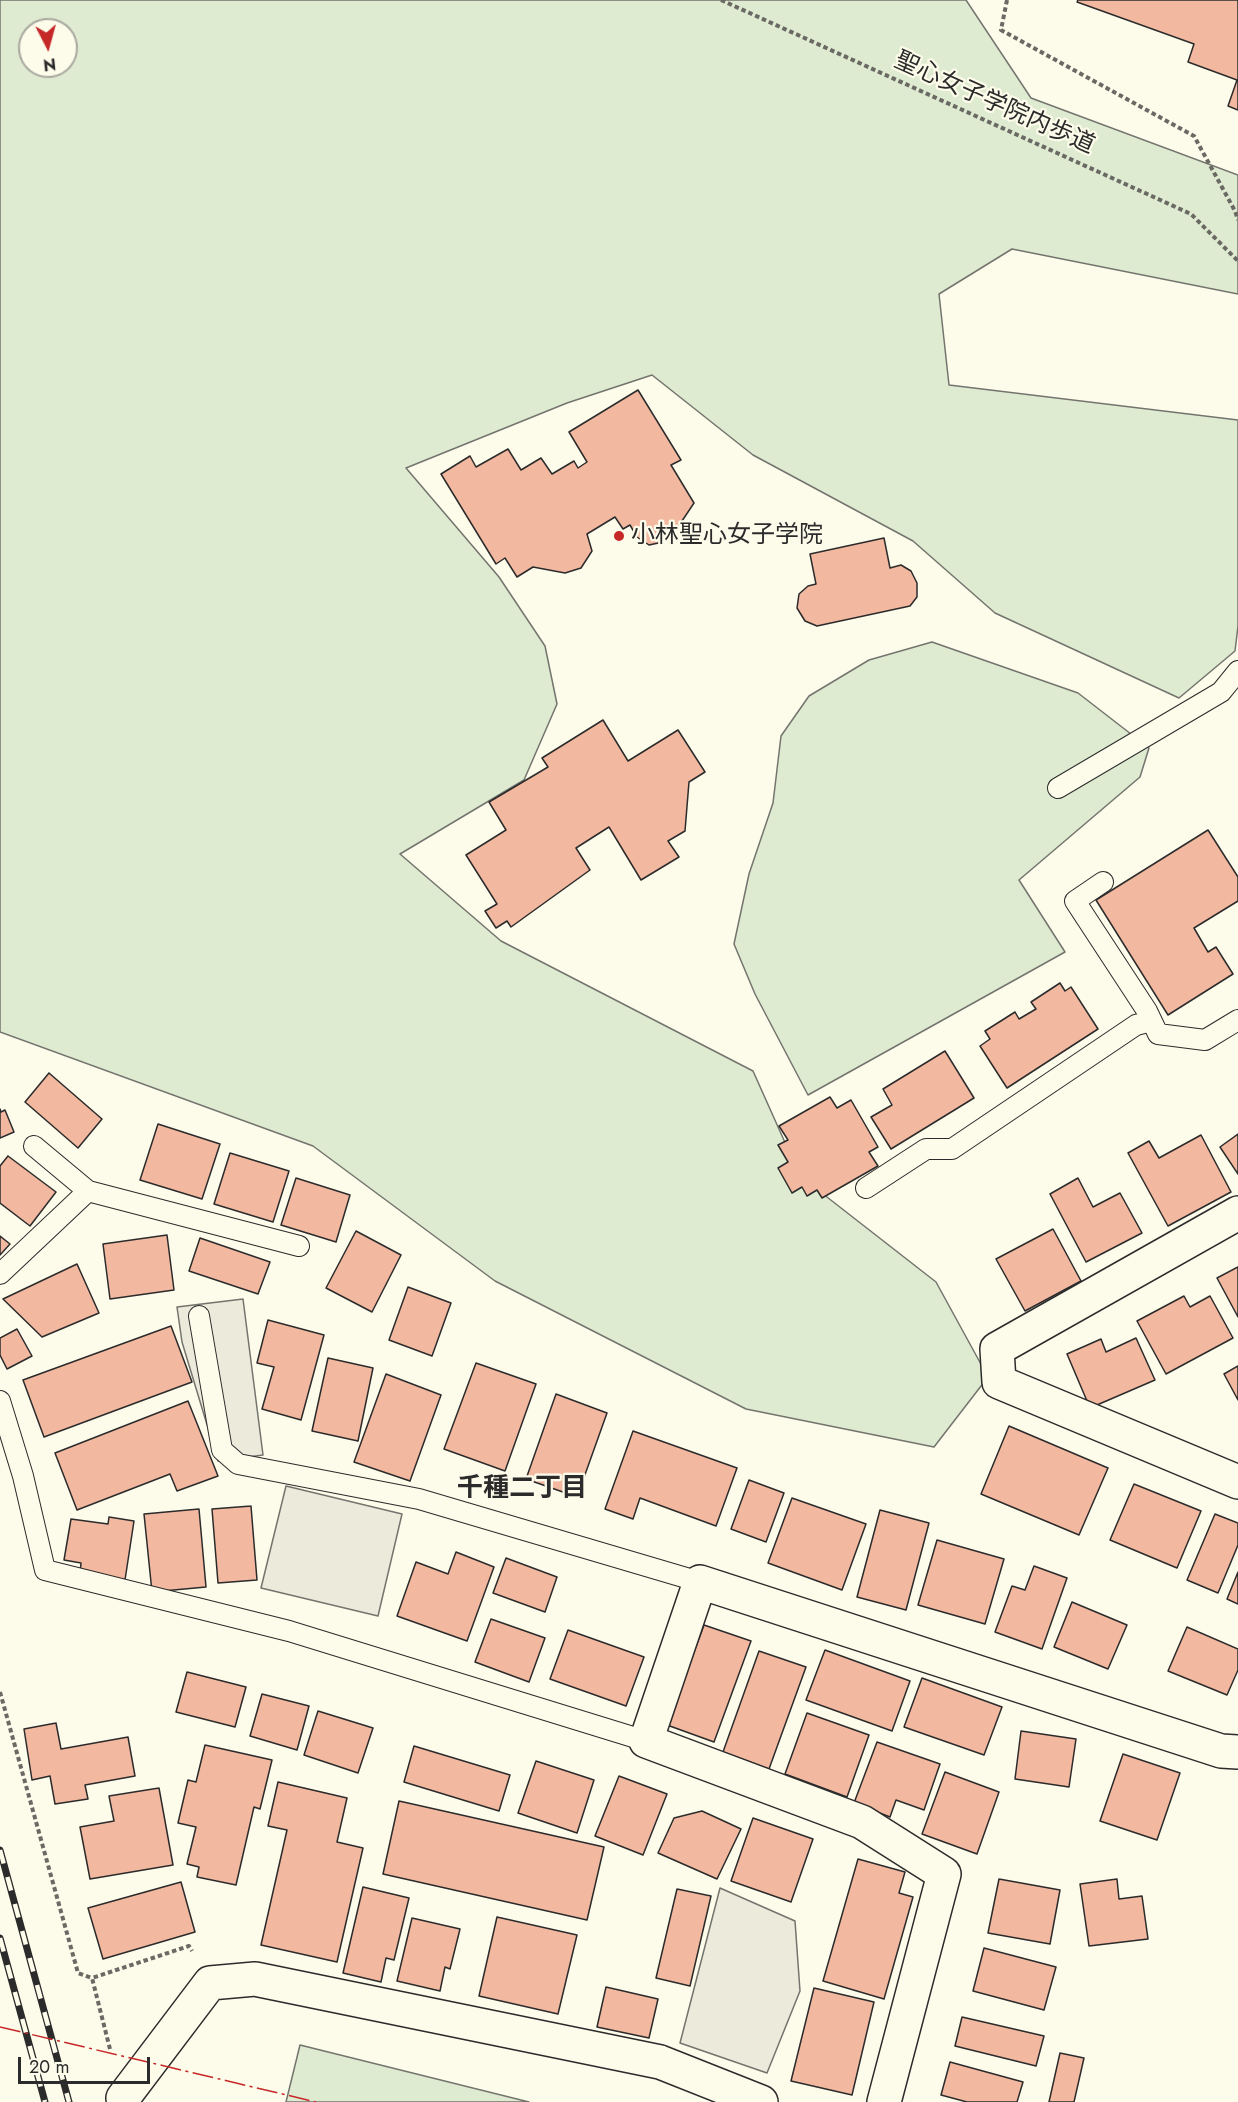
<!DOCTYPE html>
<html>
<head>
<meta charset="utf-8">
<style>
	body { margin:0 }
	#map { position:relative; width:1238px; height:2102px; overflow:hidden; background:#fdfbea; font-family:Jost,sans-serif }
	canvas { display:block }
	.north { position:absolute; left:18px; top:18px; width:60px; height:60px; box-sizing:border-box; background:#fdfbea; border:2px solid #a9a89e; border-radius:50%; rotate:174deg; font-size:16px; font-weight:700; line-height:24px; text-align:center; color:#2b2b2b }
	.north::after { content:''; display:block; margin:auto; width:21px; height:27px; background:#c62828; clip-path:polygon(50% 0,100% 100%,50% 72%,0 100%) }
	.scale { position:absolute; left:18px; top:2057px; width:132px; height:27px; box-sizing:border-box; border:3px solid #2b2b2b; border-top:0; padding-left:8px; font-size:18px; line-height:21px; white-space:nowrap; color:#2b2b2b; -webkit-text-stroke:4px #fdfbea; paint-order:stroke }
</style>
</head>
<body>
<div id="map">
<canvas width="1238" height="2102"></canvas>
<div class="north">N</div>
<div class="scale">20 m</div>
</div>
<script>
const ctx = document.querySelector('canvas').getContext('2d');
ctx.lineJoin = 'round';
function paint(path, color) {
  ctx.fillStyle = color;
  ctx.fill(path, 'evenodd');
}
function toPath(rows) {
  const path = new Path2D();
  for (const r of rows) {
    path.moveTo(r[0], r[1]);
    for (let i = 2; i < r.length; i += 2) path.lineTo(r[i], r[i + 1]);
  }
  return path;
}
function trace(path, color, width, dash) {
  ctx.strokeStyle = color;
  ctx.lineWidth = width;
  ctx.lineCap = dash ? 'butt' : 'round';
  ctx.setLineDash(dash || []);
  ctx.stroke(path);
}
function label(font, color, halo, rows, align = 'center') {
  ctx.font = font + ' Jost,"Noto Sans JP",sans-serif';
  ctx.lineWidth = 4.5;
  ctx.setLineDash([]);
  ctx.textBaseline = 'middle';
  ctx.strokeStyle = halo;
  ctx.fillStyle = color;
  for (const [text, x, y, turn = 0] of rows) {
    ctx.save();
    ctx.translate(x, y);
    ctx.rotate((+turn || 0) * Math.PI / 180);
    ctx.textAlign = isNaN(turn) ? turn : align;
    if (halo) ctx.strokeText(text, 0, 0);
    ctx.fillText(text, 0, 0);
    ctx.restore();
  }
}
const green = toPath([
	[0,0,966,0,1031,98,1238,175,1238,294,1012,249,939,294,949,385,1238,420,1238,626,1235,651,1179,698,995,613,913,541,753,455,652,375,567,403,406,468,499,577,545,646,557,704,524,780,400,854,501,941,753,1071,800,1176,936,1282,988,1377,934,1447,746,1409,495,1281,313,1146,0,1032,0,0],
	[30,30,66,30,66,66,30,66,30,30],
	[932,642,1078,693,1149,748,1140,777,1019,880,1065,952,808,1095,755,994,734,944,749,874,773,803,781,736,809,696,869,660,932,642],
	[300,2045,529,2102,286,2102,300,2045]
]);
const parking = toPath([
	[243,1299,263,1455,218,1461,182,1342,177,1307,243,1299],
	[286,1486,402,1514,378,1616,261,1588,286,1486],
	[720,1888,795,1921,800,1991,767,2073,680,2043,720,1888]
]);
const building = toPath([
	[1078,0,1238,0,1238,110,1228,106,1237,80,1188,62,1194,44,1077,2,1078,0],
	[638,390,681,460,671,465,694,503,680,524,663,542,649,545,637,537,630,525,623,529,615,517,587,534,592,551,581,568,565,573,533,567,517,577,505,558,496,564,441,474,470,456,476,467,508,449,521,470,541,458,552,474,574,461,578,468,587,462,569,432,638,390],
	[884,538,890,568,901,565,911,571,917,583,917,597,910,606,817,626,805,621,797,608,799,594,808,586,816,584,810,554,884,538],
	[603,720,628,761,678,730,705,772,689,782,685,831,668,841,679,857,641,880,609,827,576,848,590,870,511,927,507,921,496,928,485,911,497,904,466,855,506,830,489,802,548,767,542,758,603,720],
	[1208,830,1238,877,1238,901,1194,928,1208,952,1216,947,1233,974,1168,1015,1096,900,1208,830],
	[1060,983,1065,991,1071,987,1098,1029,1007,1088,980,1046,990,1039,985,1031,1015,1012,1019,1019,1036,1009,1031,1002,1060,983],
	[945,1051,974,1098,891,1149,871,1117,892,1105,883,1089,945,1051],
	[49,1073,102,1119,78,1148,25,1102,49,1073],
	[830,1097,837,1108,851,1100,878,1147,869,1152,878,1166,822,1198,817,1190,807,1196,802,1187,792,1193,778,1168,788,1162,778,1145,788,1140,779,1126,830,1097],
	[0,1109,1,1112,5,1110,14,1132,0,1138,0,1109],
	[158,1124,220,1144,202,1199,140,1180,158,1124],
	[1238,1134,1238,1174,1220,1147,1238,1134],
	[1201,1135,1231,1192,1168,1226,1128,1153,1149,1141,1159,1158,1201,1135],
	[230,1153,289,1171,273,1222,214,1204,230,1153],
	[8,1156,56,1192,30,1226,0,1203,0,1166,8,1156],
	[296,1178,350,1195,336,1242,281,1225,296,1178],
	[1078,1178,1093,1207,1120,1193,1142,1233,1086,1262,1050,1194,1078,1178],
	[1053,1229,1081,1281,1025,1311,996,1259,1053,1229],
	[356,1231,401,1255,372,1312,326,1288,356,1231],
	[167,1235,174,1290,110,1299,103,1244,167,1235],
	[0,1236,10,1244,0,1255,0,1236],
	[200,1238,270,1262,258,1294,189,1271,200,1238],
	[77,1264,99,1313,42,1337,3,1299,77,1264],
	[1238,1267,1238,1317,1217,1278,1238,1267],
	[408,1287,451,1303,432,1356,389,1340,408,1287],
	[1184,1296,1190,1307,1210,1296,1233,1338,1166,1374,1137,1321,1184,1296],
	[268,1320,324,1335,301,1420,262,1409,274,1367,257,1363,268,1320],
	[171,1326,192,1382,44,1437,23,1380,171,1326],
	[17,1329,32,1356,7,1369,0,1355,0,1338,17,1329],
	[1136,1338,1155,1380,1090,1408,1067,1354,1101,1339,1106,1352,1136,1338],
	[328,1358,373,1368,358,1441,312,1431,328,1358],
	[476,1363,536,1384,505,1471,444,1449,476,1363],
	[1238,1366,1238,1400,1224,1374,1238,1366],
	[386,1374,441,1395,410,1481,354,1462,386,1374],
	[556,1394,607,1413,577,1497,526,1479,556,1394],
	[188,1401,218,1476,177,1491,170,1474,77,1510,55,1453,188,1401],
	[1009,1426,1108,1468,1079,1535,981,1494,1009,1426],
	[633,1431,737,1468,716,1526,640,1498,633,1519,605,1509,633,1431],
	[749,1480,784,1493,766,1542,731,1529,749,1480],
	[1134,1484,1201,1511,1177,1568,1110,1540,1134,1484],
	[792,1498,866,1524,842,1590,768,1563,792,1498],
	[251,1506,257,1580,218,1583,212,1509,251,1506],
	[199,1509,206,1587,152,1592,144,1514,199,1509],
	[880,1510,929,1523,906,1610,857,1597,880,1510],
	[1215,1514,1238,1523,1238,1545,1218,1593,1187,1580,1215,1514],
	[109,1517,134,1521,125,1580,80,1573,81,1563,64,1560,71,1519,108,1524,109,1517],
	[937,1540,1004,1559,985,1624,918,1605,937,1540],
	[456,1552,494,1567,467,1641,397,1616,416,1562,448,1574,456,1552],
	[506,1558,557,1577,545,1612,493,1593,506,1558],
	[1034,1566,1067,1578,1042,1649,995,1632,1012,1586,1025,1590,1034,1566],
	[1238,1572,1238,1604,1227,1599,1238,1572],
	[1072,1602,1127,1625,1108,1669,1054,1647,1072,1602],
	[491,1619,545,1638,529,1682,475,1662,491,1619],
	[704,1625,751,1641,714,1742,667,1725,704,1625],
	[1187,1627,1238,1649,1238,1670,1227,1695,1168,1671,1187,1627],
	[568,1630,644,1657,626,1706,550,1679,568,1630],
	[825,1650,910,1681,892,1731,806,1700,825,1650],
	[759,1651,806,1667,769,1769,723,1752,759,1651],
	[187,1672,246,1687,235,1727,176,1712,187,1672],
	[922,1678,1002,1707,984,1755,904,1727,922,1678],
	[262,1694,309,1706,297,1750,250,1736,262,1694],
	[318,1711,373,1728,358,1773,304,1755,318,1711],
	[807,1713,869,1735,847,1797,785,1774,807,1713],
	[56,1723,61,1749,128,1737,135,1776,85,1785,88,1799,55,1804,50,1776,32,1780,24,1729,56,1723],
	[1021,1731,1076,1739,1069,1787,1015,1779,1021,1731],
	[877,1742,940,1764,924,1810,896,1800,890,1817,854,1803,877,1742],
	[205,1745,272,1760,260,1809,254,1807,236,1885,197,1877,199,1867,187,1864,196,1827,178,1823,188,1780,196,1782,205,1745],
	[414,1746,510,1775,499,1811,404,1782,414,1746],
	[1123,1754,1180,1773,1157,1840,1100,1821,1123,1754],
	[536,1761,594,1780,577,1833,518,1813,536,1761],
	[945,1772,999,1792,977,1854,922,1834,945,1772],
	[619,1776,667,1794,643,1855,595,1836,619,1776],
	[278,1782,347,1798,337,1842,363,1848,337,1962,261,1945,287,1830,268,1826,278,1782],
	[159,1788,173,1865,90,1879,80,1827,114,1821,109,1796,159,1788],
	[399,1801,604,1847,587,1920,383,1874,399,1801],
	[702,1811,741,1829,717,1879,658,1853,674,1818,702,1811],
	[753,1818,813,1839,791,1902,731,1881,753,1818],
	[858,1859,905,1872,899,1893,913,1897,884,1999,823,1981,858,1859],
	[999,1879,1060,1890,1050,1944,988,1933,999,1879],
	[1117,1879,1119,1899,1142,1896,1148,1939,1089,1946,1080,1884,1117,1879],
	[181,1882,195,1932,103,1959,88,1908,181,1882],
	[363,1887,409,1898,394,1960,386,1958,381,1982,343,1973,363,1887],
	[677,1889,711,1896,690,1986,656,1978,677,1889],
	[497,1917,577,1935,558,2014,479,1996,497,1917],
	[412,1918,460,1929,450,1969,445,1967,440,1991,397,1981,412,1918],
	[984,1948,1056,1967,1044,2010,973,1991,984,1948],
	[606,1987,658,1999,649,2038,597,2027,606,1987],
	[814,1988,874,2002,852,2095,791,2081,814,1988],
	[962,2017,1044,2036,1036,2066,955,2046,962,2017],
	[1060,2053,1084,2058,1074,2102,1049,2102,1060,2053],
	[950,2062,1023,2082,1017,2102,967,2102,941,2095,950,2062]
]);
const path = toPath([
	[721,0,1191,214,1238,261],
	[1007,0,1001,30,1194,136,1235,211,1238,220],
	[0,1692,78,1973,92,1978],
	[110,2049,92,1978,189,1946,192,1951]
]);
const lane = toPath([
	[1058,788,1221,692,1238,671],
	[1103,882,1075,901,1147,1011,1158,1034,1205,1040,1238,1020],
	[34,1146,88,1191,299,1246],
	[866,1188,926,1149,952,1149,1136,1025,1151,1021],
	[0,1274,88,1191],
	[199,1316,222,1450,238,1464,419,1499,700,1582],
	[0,1401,23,1476,45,1570,289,1631,646,1741]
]);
const street = toPath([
	[1238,1213,997,1349,999,1382,1238,1482],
	[884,2102,944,1874,862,1822,646,1741,700,1582,1221,1751,1238,1752]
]);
const secondary = toPath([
	[123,2098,210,1983,255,1979,660,2062,761,2102]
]);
const rail = toPath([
	[0,1850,69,2102],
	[0,1938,45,2102]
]);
const power = toPath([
	[0,2027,316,2102]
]);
const markers = [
	[619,536,6,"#c62828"]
];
const streetNames = [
	["聖心女子学院内歩道",994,104,24]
];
const poiNames = [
	["小林聖心女子学院",631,536]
];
const neighbourhoodNames = [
	["千種二丁目",522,1490]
];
paint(green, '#deebd1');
trace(green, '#74746e', 1.5);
paint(parking, '#eceadb');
trace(parking, '#74746e', 1.5);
paint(building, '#f2b8a0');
trace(building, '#2b2b2b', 1.5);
trace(lane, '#2b2b2b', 22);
trace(street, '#2b2b2b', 36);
trace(secondary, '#2b2b2b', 36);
trace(path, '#6a6964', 4, [4.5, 3]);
trace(lane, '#fdfbea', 20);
trace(street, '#fdfbea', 33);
trace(secondary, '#fdfbea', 33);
trace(rail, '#2b2b2b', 7);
trace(rail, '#fdfbea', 4.5, [14]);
trace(power, '#c62828', 1.5, [21, 4.5, 3, 4.5]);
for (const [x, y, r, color] of markers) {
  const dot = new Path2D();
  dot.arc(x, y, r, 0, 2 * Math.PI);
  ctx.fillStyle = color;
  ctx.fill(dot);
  trace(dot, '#fdfbea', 2);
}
label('24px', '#2b2b2b', '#fdfbea', streetNames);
label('24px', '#2b2b2b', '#fdfbea', poiNames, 'left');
label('bold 26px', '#2b2b2b', '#fdfbea', neighbourhoodNames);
</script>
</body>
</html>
